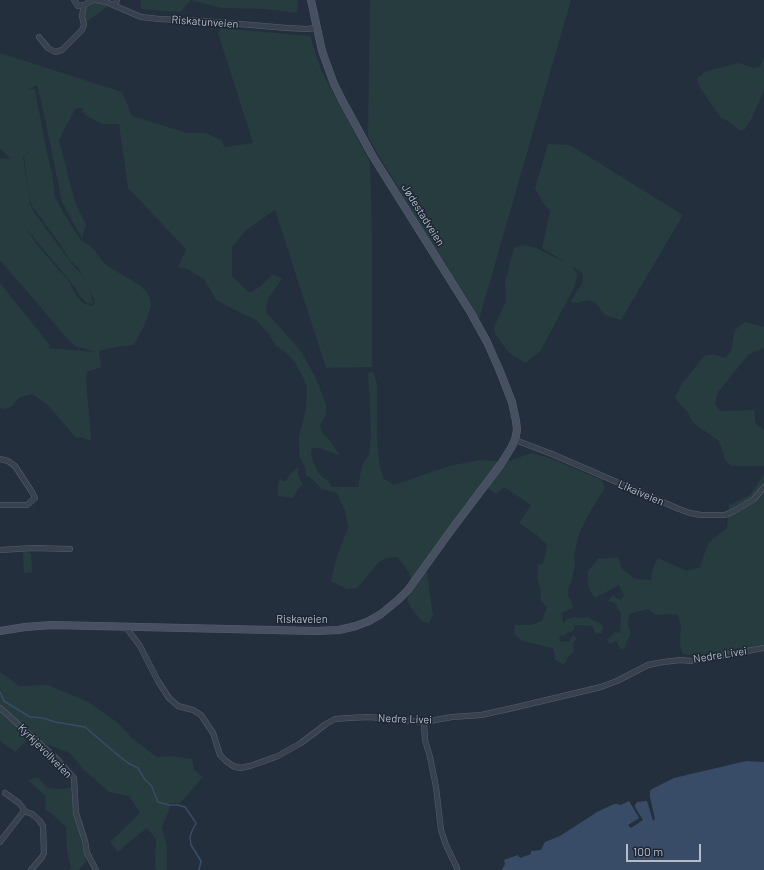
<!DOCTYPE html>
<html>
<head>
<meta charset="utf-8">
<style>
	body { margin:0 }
	#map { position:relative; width:764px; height:870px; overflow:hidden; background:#242f3e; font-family:Barlow,sans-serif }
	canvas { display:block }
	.scale { position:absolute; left:626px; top:844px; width:75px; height:18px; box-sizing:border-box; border:2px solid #b4bcc9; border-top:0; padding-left:5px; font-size:12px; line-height:14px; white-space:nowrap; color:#b4bcc9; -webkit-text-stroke:3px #1d2633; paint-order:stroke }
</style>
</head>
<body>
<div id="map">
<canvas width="764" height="870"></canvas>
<div class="scale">100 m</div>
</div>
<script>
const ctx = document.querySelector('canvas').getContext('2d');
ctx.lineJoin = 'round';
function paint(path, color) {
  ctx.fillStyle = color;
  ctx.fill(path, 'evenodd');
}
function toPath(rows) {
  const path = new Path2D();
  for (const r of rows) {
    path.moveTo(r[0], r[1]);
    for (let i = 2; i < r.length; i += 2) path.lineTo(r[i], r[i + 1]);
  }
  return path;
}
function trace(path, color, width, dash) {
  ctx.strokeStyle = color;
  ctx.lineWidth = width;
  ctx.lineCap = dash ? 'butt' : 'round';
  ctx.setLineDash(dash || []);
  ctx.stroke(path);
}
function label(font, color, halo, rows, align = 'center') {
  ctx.font = font + ' Barlow,sans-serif';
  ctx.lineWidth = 3;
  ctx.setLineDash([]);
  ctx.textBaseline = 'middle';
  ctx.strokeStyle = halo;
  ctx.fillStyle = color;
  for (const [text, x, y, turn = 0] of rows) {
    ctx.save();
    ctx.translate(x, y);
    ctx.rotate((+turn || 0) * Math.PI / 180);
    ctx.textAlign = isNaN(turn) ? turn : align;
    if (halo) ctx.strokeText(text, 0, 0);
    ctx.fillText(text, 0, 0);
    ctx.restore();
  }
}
const green = toPath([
	[141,0,298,0,297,13,265,9,221,8,191,0,180,12,141,9],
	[370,0,571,0,478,323,368,137],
	[94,2,97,2,108,6,86,22,84,13,87,6],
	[221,28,310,36,321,70,370,162,372,232,372,367,326,368,275,210,246,230,232,247,232,276,250,293,261,286,273,274,282,279,268,299,266,312,287,335,302,353,315,376,326,404,326,415,320,424,322,432,332,443,339,455,320,448,312,448,311,455,318,472,322,477,328,481,332,487,358,487,362,465,369,455,371,437,370,406,368,373,373,372,377,384,377,438,379,462,383,478,394,485,449,466,480,460,505,462,532,453,552,459,602,480,605,488,588,515,579,534,574,555,575,564,572,579,569,587,568,595,572,603,573,608,562,613,563,624,566,620,573,617,582,618,589,617,592,620,598,622,603,626,602,633,596,634,592,626,578,625,574,626,575,628,571,633,568,632,565,635,559,636,560,641,569,642,573,635,577,638,573,643,574,651,568,657,564,665,555,660,555,655,553,648,522,641,515,635,514,629,515,625,531,625,542,621,547,607,543,603,540,598,541,592,537,578,538,565,543,564,547,545,537,535,519,523,531,505,504,487,496,494,482,484,426,564,433,616,429,623,423,622,414,612,407,601,409,594,414,588,409,572,398,558,394,557,387,558,379,562,357,588,347,589,331,581,335,563,348,527,345,511,337,493,322,489,311,478,306,475,305,468,299,455,299,436,306,408,307,387,302,375,294,361,283,350,276,346,268,333,256,320,233,309,216,300,204,279,187,269,178,267,186,249,128,188,119,124,102,124,85,115,82,108,75,109,59,140,75,202,86,225,82,238,62,202,44,114,37,85,28,90,35,89,46,149,52,173,55,197,64,214,81,240,91,246,105,264,116,271,138,284,146,291,150,299,151,306,144,326,135,343,133,345,123,346,106,349,99,352,101,367,87,372,86,381,91,436,90,441,81,437,76,438,47,404,32,394,19,398,12,406,9,408,5,409,0,408,0,283,50,345,48,348,96,352,75,346,66,337,0,260,0,158,10,159,11,162,11,159,0,148,0,53,122,92,132,116,187,133,205,133,222,140,224,147,253,143,218,33],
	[28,152,28,153,24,157,29,196,32,206,60,244,69,259,79,269,87,282,80,272,75,268,34,212,30,204,23,157],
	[24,226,74,286,81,298,87,303,93,304,90,289,94,301,94,305,91,306,83,303,77,297,69,281,64,276,39,247],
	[764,55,764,89,762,95,752,118,745,129,741,131,726,120,720,117,699,86,697,78,707,71,739,63,754,68,759,67,761,65],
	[548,144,570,145,683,215,621,320,605,315,595,302,587,300,578,303,570,302,582,284,583,275,579,270,573,267,577,274,575,286,541,350,526,363,509,353,495,334,494,327,506,301,505,282,514,248,522,245,534,247,567,263,542,248,550,211,543,203,535,188],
	[745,322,764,327,764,348,749,354,718,392,715,404,720,411,754,410,756,424,764,430,764,466,732,466,725,460,719,441,693,423,688,413,675,398,681,385,704,356,713,354,725,358,731,351,735,330],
	[298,467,298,474,303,485,299,488,293,498,278,496,278,483,280,479,282,481,286,481,290,474],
	[764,474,764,646,716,654,689,655,683,654,680,645,681,625,677,614,657,615,648,609,629,614,628,624,631,634,627,641,625,647,621,650,616,641,610,644,607,640,615,632,620,633,621,613,617,608,617,604,609,601,612,595,620,600,624,596,619,585,595,598,590,591,588,583,588,571,598,559,618,557,622,569,635,579,651,580,653,568,658,558,687,571,700,567,708,543,727,528,729,505,750,495],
	[23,552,27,552,31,554,32,572,24,573],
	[0,672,19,686,48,685,88,702,117,722,132,738,146,749,157,757,170,756,192,759,194,770,203,777,180,803,169,803,170,808,162,827,167,847,167,870,156,870,155,863,156,839,147,828,134,838,118,852,110,842,140,813,129,796,109,792,83,769,70,753,29,738,15,752,0,741],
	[38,777,47,788,60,789,73,787,72,800,74,814,85,855,86,861,79,870,68,870,71,868,67,851,66,827,54,816,45,809,46,797,28,780]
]);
const water = toPath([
	[746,761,764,762,764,870,502,870,505,864,504,860,518,855,520,858,531,854,531,851,541,850,545,842,560,836,597,812,614,804,617,804,621,805,629,801,639,818,628,825,631,828,643,820,635,807,635,805,637,802,647,801,653,821,655,819,650,797,650,791,652,789,674,778]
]);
const stream = toPath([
	[0,692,4,701,30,717,43,718,55,722,85,727,119,756,128,763,138,768,145,780,151,785,158,802,169,805,178,805,185,807,196,823,192,831,190,837,191,845,201,861,199,870]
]);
const minor = toPath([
	[74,0,78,6,84,5],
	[96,0,106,2,141,17,159,19,204,21,287,28,306,29,317,28],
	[115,6,117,0],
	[39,37,48,48,55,52,62,50,82,30,84,25,82,16,84,5,93,0],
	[515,440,552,454,679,509,690,513,701,515,725,515,734,511,754,499,764,487],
	[0,459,8,461,15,466,32,492,35,498,27,505,0,505],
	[0,550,33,548,70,549],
	[125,626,140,646,158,681,169,698,178,706,193,710,201,715,213,733,220,755,226,761,233,766,240,768,250,766,278,756,301,743,326,724,335,719,348,718,369,717,424,722,452,717,481,715,513,708,601,687,617,681,648,665,663,662,681,660,692,661,764,648],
	[0,708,57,759,74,778,76,813,85,841,87,853,96,870],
	[424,722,425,740,430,757,436,787,441,830,446,845,457,868],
	[24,811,32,814,39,820,43,826,44,853,42,857,31,870],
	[0,842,24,811,23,808,19,803,5,793]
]);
const secondary = toPath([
	[0,631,25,627,52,625,316,631,339,630,356,626,369,621,381,614,398,600,408,590,452,529,501,464,511,448,515,440,517,430,516,421,512,402,499,369,487,342,471,313,387,179,372,155,343,102,334,84,322,51,311,0]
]);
const streetNames = [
	["Riskatunveien",205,22,4],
	["Jødestadveien",423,215,58],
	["Likaiveien",641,493,23],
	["Riskaveien",302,619],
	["Nedre Livei",720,655,-9],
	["Nedre Livei",405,719,2],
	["Kyrkjevollveien",45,751,45]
];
paint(green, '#263c3f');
paint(water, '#394c67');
trace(stream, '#394c67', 1.5);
trace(minor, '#565f6c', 6);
trace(secondary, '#565f6c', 8);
trace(minor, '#38414e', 5);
trace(secondary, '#465061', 7);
label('11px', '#b4bcc9', '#1d2633', streetNames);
</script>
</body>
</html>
